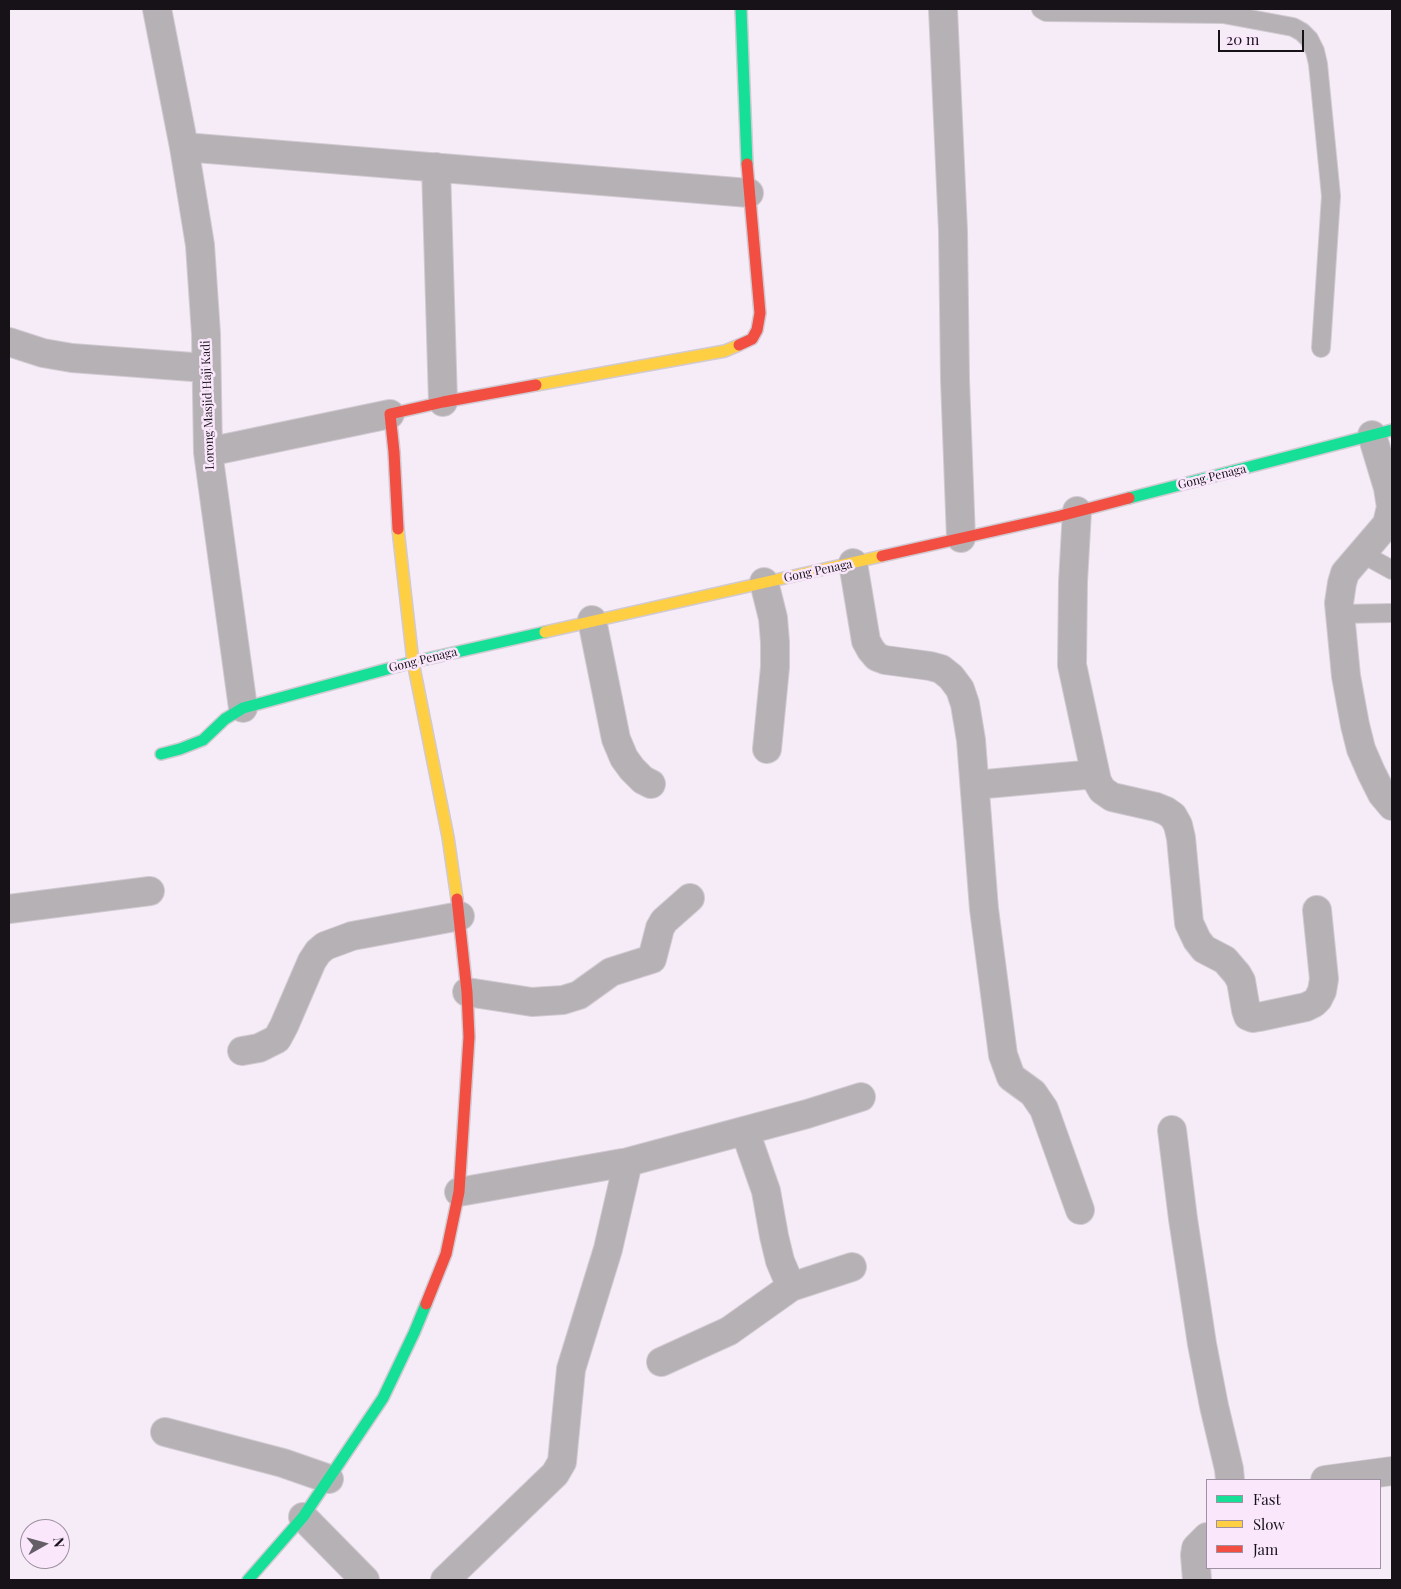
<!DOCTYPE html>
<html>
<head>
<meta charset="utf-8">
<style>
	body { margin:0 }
	#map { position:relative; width:1401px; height:1589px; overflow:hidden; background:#f6ecf7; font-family:"Playfair Display",serif }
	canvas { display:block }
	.frame { position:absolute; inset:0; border:10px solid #171118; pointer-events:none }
	.legend { position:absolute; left:1206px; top:1479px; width:175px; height:90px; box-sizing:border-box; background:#fae7fc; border:1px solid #9f91a1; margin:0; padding:6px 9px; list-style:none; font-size:15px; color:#171118 }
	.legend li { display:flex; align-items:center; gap:10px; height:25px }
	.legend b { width:25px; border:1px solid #9f91a1 }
	.north { position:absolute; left:20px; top:1519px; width:50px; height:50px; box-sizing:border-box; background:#fae7fc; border:1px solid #9f91a1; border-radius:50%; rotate:83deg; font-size:14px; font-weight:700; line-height:20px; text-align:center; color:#171118 }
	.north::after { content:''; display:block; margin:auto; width:18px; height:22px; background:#655e66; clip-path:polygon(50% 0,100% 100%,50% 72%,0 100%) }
	.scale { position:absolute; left:1218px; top:30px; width:86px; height:22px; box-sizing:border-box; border:2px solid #171118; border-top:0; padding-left:6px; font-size:15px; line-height:18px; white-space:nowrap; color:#171118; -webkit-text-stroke:4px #fae7fc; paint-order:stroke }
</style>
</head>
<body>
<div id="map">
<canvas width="1401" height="1589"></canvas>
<div class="frame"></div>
<ul class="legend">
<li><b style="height:6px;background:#16e098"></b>Fast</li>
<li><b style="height:6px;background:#ffcf43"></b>Slow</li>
<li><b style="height:6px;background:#f24e42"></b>Jam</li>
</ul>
<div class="north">N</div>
<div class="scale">20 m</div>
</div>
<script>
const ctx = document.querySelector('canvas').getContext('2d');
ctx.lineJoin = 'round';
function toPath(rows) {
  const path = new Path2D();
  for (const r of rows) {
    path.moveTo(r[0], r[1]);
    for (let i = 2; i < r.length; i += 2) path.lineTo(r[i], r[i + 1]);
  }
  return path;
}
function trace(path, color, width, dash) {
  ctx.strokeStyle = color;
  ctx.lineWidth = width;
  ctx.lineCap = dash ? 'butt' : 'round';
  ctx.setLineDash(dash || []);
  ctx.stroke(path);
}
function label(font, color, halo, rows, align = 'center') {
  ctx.font = font + ' "Playfair Display",serif';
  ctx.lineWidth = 5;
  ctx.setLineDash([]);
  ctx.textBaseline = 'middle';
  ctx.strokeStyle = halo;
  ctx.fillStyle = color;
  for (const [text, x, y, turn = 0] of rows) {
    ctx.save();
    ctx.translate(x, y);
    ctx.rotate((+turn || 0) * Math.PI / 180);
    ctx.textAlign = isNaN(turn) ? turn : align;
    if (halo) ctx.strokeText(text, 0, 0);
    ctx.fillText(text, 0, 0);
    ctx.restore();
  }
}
const lane = toPath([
	[1041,9,1046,12,1223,14,1293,27,1302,32,1309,39,1315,51,1318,64,1331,196,1321,348],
	[1361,553,1392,570],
	[1341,614,1392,613]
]);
const street = toPath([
	[157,9,184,147,200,245,206,334,208,452,243,708],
	[943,9,953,231,955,380,961,538],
	[184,147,749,193],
	[436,167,443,402],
	[9,342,43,353,72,358,206,368],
	[1372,435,1388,488,1391,507,1387,524,1345,573,1342,583,1339,603,1346,676,1355,725,1361,749,1371,772,1382,794,1392,806],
	[208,452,390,414],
	[1077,511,1073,582,1072,665,1097,781,1102,790,1112,797,1156,807,1166,811,1173,816,1178,825,1181,838,1189,923,1197,940,1204,949,1225,960,1237,974,1241,981,1246,1010,1248,1016,1253,1018,1259,1017,1306,1007,1314,1003,1318,999,1322,991,1324,979,1317,910],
	[853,563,866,641,871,650,877,657,885,660,930,666,941,669,951,677,960,689,965,704,971,740,984,909,1003,1055,1011,1077,1033,1093,1044,1109,1080,1210],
	[764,582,773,618,775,642,775,667,767,749],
	[592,620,616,739,624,758,632,769,643,780,651,784],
	[975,785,1095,774],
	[9,909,150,891],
	[467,992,532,1002,563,1000,579,995,611,972,652,959,660,928,664,921,690,898],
	[242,1051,259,1048,277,1039,284,1026,312,961,318,952,325,946,352,936,460,916],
	[1172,1130,1183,1219,1202,1344,1214,1406,1229,1469,1230,1480],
	[745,1131,766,1191,774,1236,780,1261,791,1287,852,1267],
	[459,1192,628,1162,807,1114,861,1097],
	[661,1362,729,1331,791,1287],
	[165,1432,283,1463,329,1479],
	[1325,1480,1392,1471],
	[303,1517,365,1580],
	[445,1580,555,1474,562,1462,571,1369,608,1249,628,1162],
	[1197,1580,1195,1555,1196,1548,1207,1537]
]);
const fast = toPath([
	[741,9,747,164],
	[1129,498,1392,430],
	[161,754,180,749,203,740,225,719,243,708,413,662,545,632],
	[248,1580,303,1517,383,1398,414,1333,426,1304]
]);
const slow = toPath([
	[536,385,725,351,739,345],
	[398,529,413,662,448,837,457,899],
	[545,632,882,556]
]);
const jam = toPath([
	[739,345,752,339,757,330,760,313,747,164],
	[398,529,394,452,390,414,443,402,536,385],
	[882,556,1060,516,1129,498],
	[426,1304,446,1254,459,1192,469,1037,467,992,457,899]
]);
const streetNames = [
	["Lorong Masjid Haji Kadi",208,405,-92],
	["Gong Penaga",1212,477,-14],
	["Gong Penaga",818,571,-12],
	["Gong Penaga",423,660,-14]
];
trace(lane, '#d1cad2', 20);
trace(street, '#d1cad2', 30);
trace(fast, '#d1cad2', 14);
trace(slow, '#d1cad2', 14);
trace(jam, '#d1cad2', 14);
trace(lane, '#b6b1b5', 18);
trace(street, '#b6b1b5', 28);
trace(fast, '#16e098', 11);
trace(slow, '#ffcf43', 11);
trace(jam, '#f24e42', 11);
label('12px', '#171118', '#fae7fc', streetNames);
</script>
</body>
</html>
